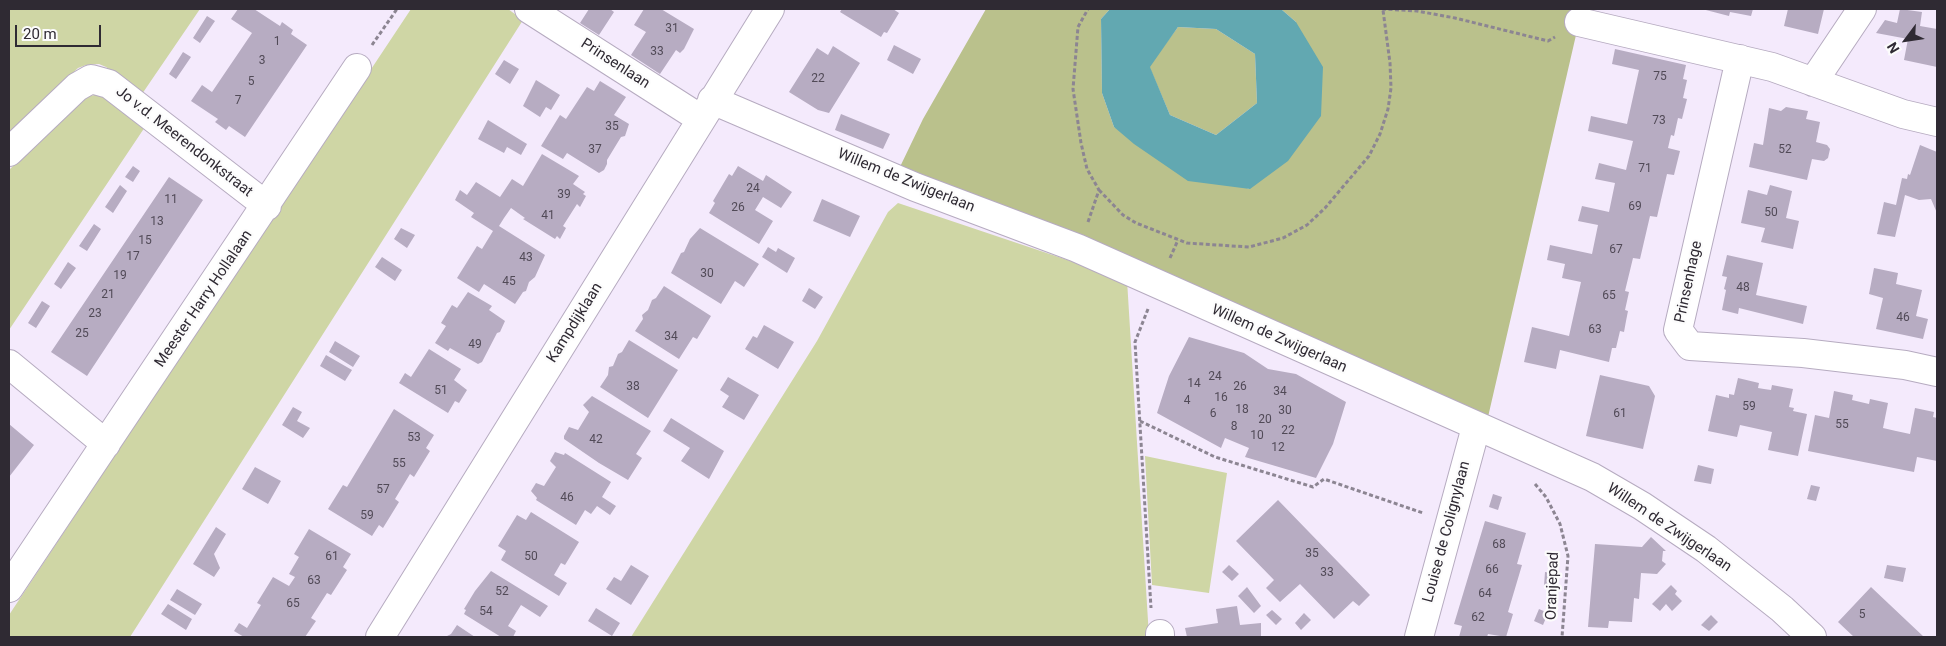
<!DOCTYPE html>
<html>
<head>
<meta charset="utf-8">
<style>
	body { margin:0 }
	#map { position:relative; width:1946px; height:646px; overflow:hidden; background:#f4eafc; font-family:Roboto,sans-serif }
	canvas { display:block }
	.frame { position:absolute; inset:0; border:10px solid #2f2a33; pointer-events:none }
	.north { position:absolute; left:1881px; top:15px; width:50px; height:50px; -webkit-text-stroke:4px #fcfcfc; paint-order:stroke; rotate:239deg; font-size:14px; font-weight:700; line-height:20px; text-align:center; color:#2f2a33 }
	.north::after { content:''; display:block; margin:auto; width:18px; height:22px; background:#2f2a33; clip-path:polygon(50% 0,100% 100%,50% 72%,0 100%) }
	.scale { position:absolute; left:15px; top:25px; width:86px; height:22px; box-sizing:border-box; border:2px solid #2f2a33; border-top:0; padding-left:6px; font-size:15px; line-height:18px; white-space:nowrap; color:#2f2a33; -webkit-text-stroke:4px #fcfcfc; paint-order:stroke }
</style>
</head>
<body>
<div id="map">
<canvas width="1946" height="646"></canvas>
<div class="frame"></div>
<div class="north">N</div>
<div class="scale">20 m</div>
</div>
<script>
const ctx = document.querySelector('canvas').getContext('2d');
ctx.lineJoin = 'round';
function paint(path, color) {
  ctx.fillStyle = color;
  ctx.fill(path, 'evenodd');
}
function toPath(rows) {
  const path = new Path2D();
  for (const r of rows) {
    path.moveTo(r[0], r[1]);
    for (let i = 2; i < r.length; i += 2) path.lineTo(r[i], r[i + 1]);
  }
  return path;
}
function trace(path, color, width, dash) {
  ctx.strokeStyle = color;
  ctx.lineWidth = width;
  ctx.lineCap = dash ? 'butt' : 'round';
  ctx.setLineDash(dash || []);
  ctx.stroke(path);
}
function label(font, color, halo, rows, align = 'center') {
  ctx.font = font + ' Roboto,sans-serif';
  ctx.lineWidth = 4.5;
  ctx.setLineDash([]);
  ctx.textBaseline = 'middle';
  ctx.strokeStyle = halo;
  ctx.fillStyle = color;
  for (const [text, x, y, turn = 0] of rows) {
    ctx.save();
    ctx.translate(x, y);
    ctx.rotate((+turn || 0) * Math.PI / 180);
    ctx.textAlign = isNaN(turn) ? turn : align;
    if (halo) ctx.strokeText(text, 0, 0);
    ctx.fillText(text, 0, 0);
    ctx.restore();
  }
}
const green = toPath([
	[9,9,200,9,142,94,106,67,99,64,86,65,78,68,9,134],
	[411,9,508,9,523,20,130,637,9,637,9,615],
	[100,94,145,127,9,330,9,170,84,97],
	[898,203,1127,280,1149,637,631,637,817,341,878,230,888,212],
	[1145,456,1227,473,1209,593,1152,585]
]);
const forest = toPath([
	[986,9,1110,9,1101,19,1102,93,1114,127,1249,189,1296,22,1281,9,1582,9,1488,417,898,171,923,119],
	[1178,27,1216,29,1255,54,1257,103,1216,135,1170,115,1149,66]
]);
const water = toPath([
	[1110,9,1281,9,1296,22,1323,67,1321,116,1288,161,1250,189,1188,181,1134,144,1114,127,1102,93,1101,19],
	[1178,27,1216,29,1255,54,1257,103,1216,135,1170,115,1150,67]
]);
const building = toPath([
	[238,9,254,9,280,26,282,22,293,30,291,34,307,45,245,137,229,126,226,130,215,122,218,119,191,101,202,85,212,92,252,33,231,19],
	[589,9,610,9,614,12,599,35,580,23],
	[644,9,661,9,694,29,684,49,680,53,676,50,660,74,631,55,646,32,634,25],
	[842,9,893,9,899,13,887,33,884,32,881,37,840,12],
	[1702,9,1753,9,1751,16,1730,12,1729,16],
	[1788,9,1824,9,1818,34,1784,26],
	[1900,9,1922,12,1920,26,1937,29,1937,67,1904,60,1908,39,1876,33,1885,20,1897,23],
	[207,16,215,21,200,43,193,38],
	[894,45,921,59,913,74,887,60],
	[833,46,860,63,829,113,818,110,789,92,817,48,828,55],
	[1615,49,1686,65,1683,79,1687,80,1683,98,1687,99,1682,119,1678,118,1674,136,1671,135,1668,148,1680,151,1674,175,1667,174,1657,217,1650,216,1640,259,1633,258,1625,291,1629,292,1625,310,1628,311,1626,321,1624,332,1620,331,1616,348,1612,348,1609,362,1560,350,1556,369,1524,362,1532,327,1569,336,1581,282,1562,278,1565,264,1547,260,1550,245,1592,254,1598,225,1578,221,1582,206,1609,212,1615,183,1595,179,1599,163,1626,170,1633,141,1588,131,1591,116,1627,124,1639,70,1612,64],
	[183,52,191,57,176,79,169,74],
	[504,60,519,69,510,84,495,74],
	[536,80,560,95,551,110,546,107,540,117,523,106],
	[600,81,626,97,614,115,629,124,625,136,621,137,607,160,607,164,604,170,599,173,567,153,563,159,541,146,560,115,566,119,587,87,594,91],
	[1786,107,1808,111,1806,119,1820,122,1816,142,1827,145,1830,149,1828,158,1824,161,1812,159,1807,180,1749,167,1754,143,1763,145,1769,108,1781,111],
	[841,114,890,134,883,149,835,130],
	[488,120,527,144,521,155,507,147,504,153,478,139],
	[1920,145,1937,152,1937,213,1931,199,1919,200,1905,195,1895,237,1877,234,1884,202,1896,205,1902,178,1907,179,1908,174,1910,175],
	[542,154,579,176,573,184,585,192,583,194,586,196,580,207,577,204,563,226,566,228,560,239,557,236,555,239,523,219,525,218,511,208,504,218,500,216,504,218,499,226,545,255,535,277,529,282,526,291,523,292,515,304,484,284,479,292,457,278,477,246,482,249,493,231,471,217,474,213,455,200,460,190,467,195,476,182,500,197,512,179,523,186],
	[133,166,140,171,133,182,125,177],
	[738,166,763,181,766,175,792,192,781,208,763,197,755,210,773,221,759,244,709,213,715,203,713,201,729,174,732,176],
	[169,177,203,200,87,376,51,352],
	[120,185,127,191,113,213,105,207],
	[1770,185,1792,191,1786,218,1799,221,1793,249,1761,242,1765,228,1741,223,1748,190,1767,195],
	[822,199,860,216,850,237,813,221],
	[94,224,101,229,87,251,79,246],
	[401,228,415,235,407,248,394,239],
	[700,228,759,264,744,287,735,281,721,304,671,273,681,253,684,252,690,239],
	[768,247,776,252,778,248,795,258,787,273,762,257],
	[1727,255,1763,263,1756,295,1807,306,1803,324,1739,308,1738,314,1722,310,1726,290,1724,289,1727,277,1722,276],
	[382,257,402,270,395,281,375,267],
	[68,262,76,268,61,289,54,284],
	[1874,268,1898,273,1896,284,1922,290,1916,316,1928,319,1923,339,1876,329,1883,298,1869,294],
	[664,286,711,316,697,339,693,337,679,359,635,331,643,319,642,315,648,310,652,300,656,298],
	[809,288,823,297,815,309,802,301],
	[468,292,492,306,489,310,505,321,500,332,497,333,482,362,478,364,450,348,448,351,435,343,446,326,441,323,452,305,457,308],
	[42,301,50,306,36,328,28,323],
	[764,325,794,342,778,369,745,349,753,336,757,338],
	[1189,337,1244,353,1268,369,1296,374,1346,402,1333,444,1316,478,1245,457,1249,448,1225,438,1221,448,1157,413,1169,376],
	[629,340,678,370,648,418,600,387,608,375,609,367,613,366,618,354,622,352],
	[335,341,360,356,353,367,329,352],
	[429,349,461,369,454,380,467,390,459,403,455,401,448,413,399,383,405,373,411,377],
	[326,355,352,370,345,381,320,366],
	[1600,375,1649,386,1655,396,1643,449,1586,436],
	[728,377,759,395,744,420,722,407,729,396,720,390],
	[1738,378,1759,383,1758,388,1764,389,1771,390,1772,385,1793,389,1789,407,1794,408,1793,411,1807,414,1798,456,1768,450,1772,432,1740,425,1737,437,1708,431,1716,395,1729,398,1729,394,1734,395],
	[1834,391,1853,395,1852,400,1869,404,1870,399,1888,403,1883,428,1896,431,1910,434,1915,408,1934,412,1933,417,1937,418,1937,461,1917,457,1914,472,1808,451,1815,415,1829,418],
	[592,396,651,431,636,454,642,458,628,480,599,463,564,439,564,436,569,427,578,430,589,412,583,405],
	[293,407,302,412,297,421,310,428,303,438,282,425],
	[394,409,434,435,426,448,430,451,414,477,410,474,395,499,399,502,383,528,379,525,372,536,328,509,343,485,347,487],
	[671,418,724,451,709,479,681,461,690,448,663,431],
	[9,424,34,445,9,477],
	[555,452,564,455,565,453,611,482,602,497,616,506,610,515,597,506,591,514,585,510,576,525,536,500,537,498,531,491,536,483,544,486,556,467,550,461],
	[1698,465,1714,469,1711,484,1694,481],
	[255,467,281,481,268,504,242,489],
	[1811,485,1820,487,1816,501,1807,499],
	[1493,494,1502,497,1498,510,1489,507],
	[1278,500,1370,595,1359,606,1353,601,1334,619,1300,584,1280,602,1266,588,1274,580,1236,541],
	[531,512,579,542,565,565,561,563,554,575,567,583,559,596,501,560,506,551,498,546,517,515,526,520],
	[1485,521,1526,533,1517,564,1522,565,1508,612,1513,614,1506,637,1488,634,1487,637,1459,637,1462,626,1454,624],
	[216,527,226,534,214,554,220,568,214,577,193,564],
	[309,529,351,554,343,567,347,570,331,595,327,593,311,618,316,621,305,637,244,637,234,631,239,623,247,628,261,605,257,603,273,577,289,586,295,577,289,574,299,557,294,554],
	[1651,537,1666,551,1663,551,1662,561,1666,564,1657,574,1641,573,1639,599,1634,598,1632,622,1609,621,1608,628,1588,627,1595,544,1642,547],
	[631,565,649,576,631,605,606,589,614,577,621,581],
	[1229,565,1239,574,1232,581,1222,572],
	[1887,565,1906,568,1903,582,1884,578],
	[491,571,548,606,540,617,521,605,508,626,516,631,513,637,501,637,464,614,466,610,464,609,475,591],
	[1545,572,1555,573,1554,587,1544,586],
	[1671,585,1677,591,1675,594,1682,601,1672,611,1666,604,1660,611,1652,604],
	[1247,587,1261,606,1254,613,1238,596],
	[1871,587,1907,621,1924,637,1854,637,1838,622],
	[177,589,202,604,195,615,170,600],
	[168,604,192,619,186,630,161,614],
	[1237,606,1240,625,1261,623,1261,637,1187,637,1185,628,1218,623,1216,609],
	[596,608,620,623,612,636,588,621],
	[1539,609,1548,613,1543,625,1534,621],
	[1272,610,1282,619,1276,625,1266,615],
	[1304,613,1311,620,1301,630,1295,623],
	[1711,615,1718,622,1709,631,1701,625],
	[457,625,475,637,445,637,451,634]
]);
const path = toPath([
	[1382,9,1417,11,1455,18,1548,41,1555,37],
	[372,45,397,9],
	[1099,190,1123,215,1136,223,1187,243,1249,247,1283,238,1307,225,1325,208,1369,156,1380,134,1388,109,1391,88,1390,63,1383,10],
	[1088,222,1099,190,1087,169,1081,143,1073,89,1078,27,1088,9],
	[1170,258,1178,240],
	[1148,309,1135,342,1151,608],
	[1140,421,1215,457,1313,487,1324,479,1423,513],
	[1535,484,1546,497,1560,524,1568,556,1562,637]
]);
const street = toPath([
	[529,9,701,119],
	[1579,22,1772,67,1903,114,1937,122],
	[1740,59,1678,330,1690,346,1803,353,1905,365,1937,372],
	[1813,82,1862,9],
	[712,100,915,187,1077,248,1592,477,1642,506,1706,549,1782,609,1812,637],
	[9,152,77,87,91,79,109,84,267,206],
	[9,364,106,444],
	[9,588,357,68],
	[1160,634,1160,637],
	[380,637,770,9],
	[1419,637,1476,427]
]);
const numberNames = [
	["31",672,29],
	["1",277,42],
	["33",657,52],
	["3",262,61],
	["75",1660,77],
	["22",818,79],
	["5",251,82],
	["7",238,101],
	["73",1659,121],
	["35",612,127],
	["37",595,150],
	["52",1785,150],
	["71",1645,169],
	["24",753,189],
	["39",564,195],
	["11",171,200],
	["69",1635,207],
	["26",738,208],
	["50",1771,213],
	["41",548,216],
	["13",157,222],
	["15",145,241],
	["67",1616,250],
	["17",133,257],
	["43",526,258],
	["30",707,274],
	["19",120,276],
	["45",509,282],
	["48",1743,288],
	["21",108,295],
	["65",1609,296],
	["23",95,314],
	["46",1903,318],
	["63",1595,330],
	["25",82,334],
	["34",671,337],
	["49",475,345],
	["24",1215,377],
	["14",1194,384],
	["38",633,387],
	["26",1240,387],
	["51",441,391],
	["34",1280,392],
	["16",1221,398],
	["4",1187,401],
	["59",1749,407],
	["18",1242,410],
	["30",1285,411],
	["6",1213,414],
	["61",1620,414],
	["20",1265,420],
	["55",1842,425],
	["8",1234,427],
	["22",1288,431],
	["10",1257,436],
	["53",414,438],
	["42",596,440],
	["12",1278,448],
	["55",399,464],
	["57",383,490],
	["46",567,498],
	["59",367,516],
	["68",1499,545],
	["35",1312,554],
	["61",332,557],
	["50",531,557],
	["66",1492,570],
	["33",1327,573],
	["63",314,581],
	["52",502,592],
	["64",1485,594],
	["65",293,604],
	["54",486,612],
	["5",1862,615],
	["62",1478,618]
];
const streetNames = [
	["Prinsenlaan",615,64,33],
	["Jo v.d. Meerendonkstraat",184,142,38],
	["Willem de Zwijgerlaan",906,181,22],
	["Prinsenhage",1689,282,-78],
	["Meester Harry Hollalaan",204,299,-56],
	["Kampdijklaan",575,323,-58],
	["Willem de Zwijgerlaan",1279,339,24],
	["Willem de Zwijgerlaan",1669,528,34],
	["Louise de Colignylaan",1447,532,-75],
	["Oranjepad",1553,586,-88]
];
paint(green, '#cfd6a5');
paint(forest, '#bac18c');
paint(water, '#62a8b1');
paint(building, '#b7acc2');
trace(street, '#b6abc0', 30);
trace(path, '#8c8592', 3, [4, 2.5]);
trace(street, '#fff', 28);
label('12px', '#514a57', null, numberNames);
label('15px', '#2f2a33', '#fcfcfc', streetNames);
</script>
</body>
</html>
